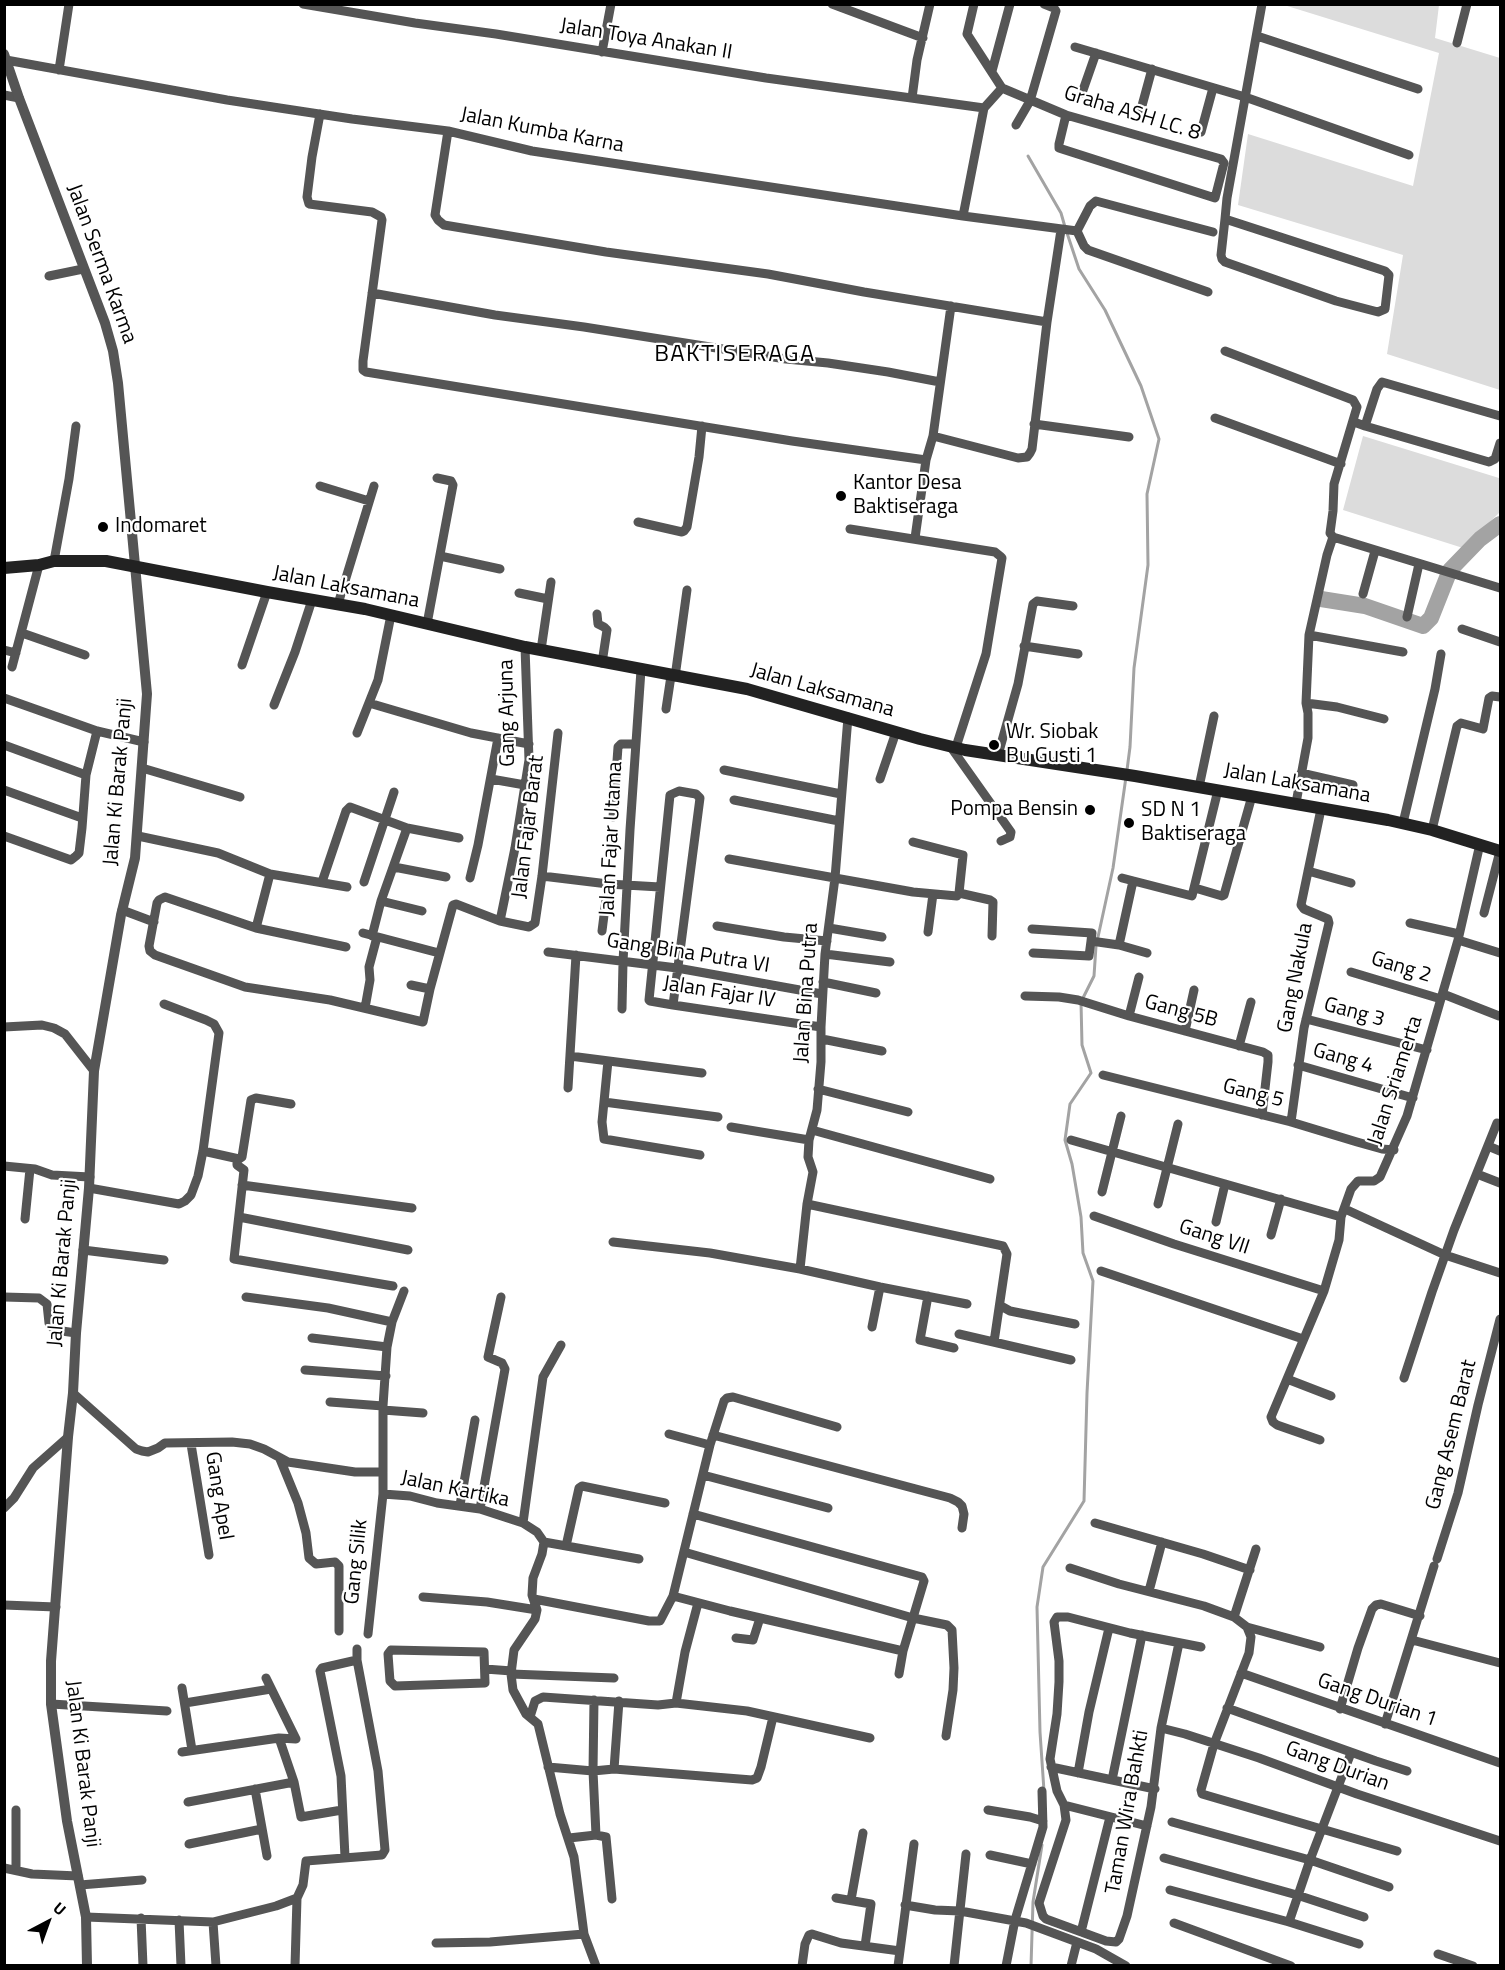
<!DOCTYPE html>
<html>
<head>
<meta charset="utf-8">
<style>
	body { margin:0 }
	#map { position:relative; width:1505px; height:1970px; overflow:hidden; background:#fff; font-family:"Titillium Web",sans-serif }
	canvas { display:block }
	.frame { position:absolute; inset:0; border:6px solid #000; pointer-events:none }
	.north { position:absolute; left:18px; top:1892px; width:60px; height:60px; -webkit-text-stroke:4px #fff; paint-order:stroke; rotate:41deg; font-size:16px; font-weight:700; line-height:24px; text-align:center; color:#000 }
	.north::after { content:''; display:block; margin:auto; width:21px; height:27px; background:#000; clip-path:polygon(50% 0,100% 100%,50% 72%,0 100%) }
</style>
</head>
<body>
<div id="map">
<canvas width="1505" height="1970"></canvas>
<div class="frame"></div>
<div class="north">U</div>
</div>
<script>
const ctx = document.querySelector('canvas').getContext('2d');
ctx.lineJoin = 'round';
function paint(path, color) {
  ctx.fillStyle = color;
  ctx.fill(path, 'evenodd');
}
function toPath(rows) {
  const path = new Path2D();
  for (const r of rows) {
    path.moveTo(r[0], r[1]);
    for (let i = 2; i < r.length; i += 2) path.lineTo(r[i], r[i + 1]);
  }
  return path;
}
function trace(path, color, width, dash) {
  ctx.strokeStyle = color;
  ctx.lineWidth = width;
  ctx.lineCap = dash ? 'butt' : 'round';
  ctx.setLineDash(dash || []);
  ctx.stroke(path);
}
function label(font, color, halo, rows, align = 'center') {
  ctx.font = font + ' "Titillium Web",sans-serif';
  ctx.lineWidth = 4.5;
  ctx.setLineDash([]);
  ctx.textBaseline = 'middle';
  ctx.strokeStyle = halo;
  ctx.fillStyle = color;
  for (const [text, x, y, turn = 0] of rows) {
    ctx.save();
    ctx.translate(x, y);
    ctx.rotate((+turn || 0) * Math.PI / 180);
    ctx.textAlign = isNaN(turn) ? turn : align;
    if (halo) ctx.strokeText(text, 0, 0);
    ctx.fillText(text, 0, 0);
    ctx.restore();
  }
}
const green = toPath([
	[1284,5,1439,5,1435,38,1500,58,1500,390,1387,354,1403,255,1238,205,1248,134,1413,186,1439,53],
	[1363,436,1499,478,1500,476,1500,512,1463,548,1343,510]
]);
const stream = toPath([
	[1028,156,1061,213,1065,227],
	[1067,233,1079,269,1105,310,1141,386,1159,439,1147,494,1148,565,1134,668,1130,747,1127,770],
	[1098,937,1113,868,1126,777],
	[1044,1791,1040,1732,1037,1607,1043,1567,1084,1501,1087,1393,1093,1281,1083,1253,1081,1217,1072,1164,1065,1140,1070,1104,1091,1073,1082,1045,1081,1002,1094,976,1096,946],
	[1031,1966,1033,1902,1042,1845]
]);
const river = toPath([
	[1321,599,1365,606,1423,626,1431,618,1450,570,1480,539,1500,524]
]);
const minor = toPath([
	[303,4,415,23,496,34,766,78,984,108],
	[832,4,923,38],
	[974,4,967,34,1002,88,1066,115,1221,159,1224,163,1215,198,1062,149,1059,148,1059,144,1066,115],
	[1257,36,1418,89],
	[1457,43,1467,4],
	[1075,47,1245,97,1409,155],
	[602,52,611,4],
	[6,60,227,100,352,119,448,131,532,151,963,216,1077,231],
	[59,70,69,4],
	[992,71,1010,4],
	[1082,93,1096,53],
	[4,95,19,98],
	[912,98,917,60,930,4],
	[984,108,1002,88],
	[1140,113,1152,69],
	[320,114,312,157,307,197,309,204,372,212,381,217,382,220,363,361,363,370,366,372,792,441,926,460],
	[1016,125,1030,101,1056,11,1054,8,1044,4],
	[448,131,435,215,438,220,444,225,606,252,768,274,864,292,1047,322],
	[1201,132,1213,88],
	[963,216,984,108],
	[1225,219,1385,271,1389,275,1385,309,1378,312,1336,301,1225,262,1222,259,1221,255,1225,219,1227,198,1262,4],
	[1077,231,1090,206,1096,201,1213,232],
	[1077,231,1084,246,1088,250,1208,292],
	[49,276,83,269],
	[372,293,495,315,584,327,786,359,828,363,888,372,940,382],
	[1225,351,1353,400,1357,407,1334,484,1333,511,1330,533,1333,537,1327,555,1309,635,1306,703,1308,713,1308,738,1296,803],
	[1215,418,1341,464],
	[1354,422,1365,426,1377,389,1382,382,1500,416],
	[1034,424,1129,437],
	[1365,426,1489,462,1495,459,1500,443],
	[933,436,1018,458,1027,457,1030,453,1032,449,1047,322,1061,230],
	[320,486,369,501],
	[638,522,682,532,684,531,687,527,699,457,702,426],
	[850,529,995,552,1000,556,1002,558,986,654,956,747],
	[1333,537,1500,588],
	[915,538,926,460,933,436,951,306],
	[440,556,500,569],
	[54,561,69,479,76,426],
	[519,593,548,599],
	[1363,594,1375,551],
	[338,604,374,486],
	[597,614,598,624,604,627,607,630,602,663],
	[1407,617,1419,564],
	[427,624,453,485,451,481,437,478],
	[1462,629,1500,642],
	[22,633,85,655],
	[1309,635,1403,652],
	[1024,646,1078,654],
	[4,650,16,653],
	[541,650,551,582],
	[242,665,267,592],
	[12,667,39,565],
	[675,677,687,590],
	[4,698,97,731,144,742],
	[369,703,471,733,529,744],
	[1306,703,1337,707,1384,719],
	[274,705,295,652,312,600],
	[666,709,671,676],
	[357,733,378,680,391,615],
	[4,745,86,775],
	[950,746,1011,832,1010,837,1001,841],
	[998,755,1018,684,1033,604,1037,601,1073,606],
	[142,768,240,797],
	[724,770,841,794],
	[1301,773,1353,785],
	[491,779,525,785],
	[880,779,896,732],
	[1199,787,1214,716],
	[4,790,82,818],
	[734,800,839,821],
	[613,817,618,747,621,744,635,744],
	[1403,823,1435,689,1441,654],
	[1432,830,1457,726,1461,723,1483,729,1489,698,1492,696,1500,697],
	[4,836,71,860,76,856,79,853,82,828,86,775,97,731],
	[138,836,218,853,270,874,347,887],
	[913,842,963,855,959,893],
	[729,859,913,892,957,896,959,893,990,900,993,902,992,936],
	[394,867,446,877],
	[1308,871,1351,883],
	[542,876,608,884,660,887],
	[470,878,478,845,498,738],
	[1122,878,1192,896,1218,790],
	[1133,881,1119,945,1147,953],
	[322,882,346,811,350,807,407,828,459,838],
	[364,882,394,792],
	[1195,888,1222,896,1224,895,1252,796],
	[381,901,422,911],
	[122,910,154,922],
	[1484,913,1500,851],
	[500,921,515,848,529,760,525,647],
	[1410,923,1459,934],
	[717,926,784,937,827,941],
	[256,928,270,874],
	[829,928,882,937],
	[1032,929,1092,933,1091,941,1119,945],
	[602,931,608,884],
	[928,932,933,894],
	[363,933,439,953],
	[372,936,381,901,407,828],
	[1458,940,1500,953],
	[346,947,256,928,165,897,159,900,157,903,149,946,150,951,155,955,245,987,330,1000,423,1022,430,989,453,905,456,904,500,921,529,927,535,923,542,876,558,733],
	[548,952,677,968,822,994],
	[1033,953,1089,956,1091,941],
	[825,954,890,962],
	[1351,972,1441,999],
	[823,982,876,993],
	[411,985,430,989],
	[1443,994,1499,1016],
	[1025,996,1059,997,1078,1000,1129,1016,1263,1052,1268,1055,1268,1062,1262,1115],
	[673,1005,700,798,696,794,679,791,670,795,649,1000,650,1001,673,1005,821,1027],
	[365,1008,370,980,369,967,377,937],
	[622,1009,623,962,630,830,641,670],
	[1129,1016,1139,977],
	[1306,1019,1427,1050],
	[4,1027,42,1025,54,1028,65,1034,94,1071],
	[1185,1031,1194,990],
	[822,1039,882,1051],
	[1239,1046,1251,1002],
	[570,1056,702,1073],
	[608,1061,602,1122,604,1139,700,1155],
	[1298,1065,1413,1098],
	[1103,1075,1291,1122,1357,1142,1382,1149,1394,1150],
	[568,1088,576,955],
	[818,1089,908,1112],
	[604,1102,718,1117],
	[1291,1122,1304,1028,1329,923,1328,919,1304,909,1301,905,1321,809],
	[731,1127,809,1140],
	[812,1130,990,1179],
	[1071,1140,1341,1217],
	[1488,1146,1500,1151],
	[203,1151,239,1159,242,1157,251,1100,256,1098,291,1104],
	[237,1159,237,1165,244,1170,234,1259,393,1286],
	[4,1166,35,1169,52,1175,90,1177],
	[1477,1174,1500,1183],
	[242,1185,412,1208],
	[89,1188,179,1204,185,1201,191,1195,198,1176,203,1151,219,1033,214,1024,206,1020,164,1004],
	[1102,1192,1121,1116],
	[807,1204,1003,1246,1007,1254,994,1342],
	[1158,1204,1178,1124],
	[1345,1209,1445,1255,1500,1273],
	[1094,1216,1174,1244,1324,1291],
	[239,1217,408,1250],
	[25,1219,30,1169],
	[1216,1222,1225,1184],
	[1271,1235,1281,1199],
	[613,1242,710,1253,800,1269,880,1287,967,1304],
	[83,1250,164,1260],
	[800,1269,807,1204,813,1172,808,1157,809,1140,817,1110,821,1062,821,1027,825,954,835,878,848,717],
	[1101,1271,1303,1339],
	[928,1296,920,1340,954,1348],
	[4,1297,39,1298,47,1304,49,1323,52,1327,55,1330,76,1333],
	[246,1297,328,1308,392,1322],
	[1001,1306,1010,1311,1075,1324],
	[872,1327,880,1287],
	[959,1334,1071,1360],
	[312,1338,387,1347],
	[305,1370,386,1376],
	[1404,1378,1432,1292,1454,1230,1497,1123],
	[1287,1379,1331,1396],
	[73,1393,136,1449,142,1451,148,1452,158,1448,165,1443,232,1442,250,1444,264,1449,288,1462,355,1472,383,1472],
	[330,1402,383,1406],
	[383,1410,423,1413],
	[669,1434,710,1445],
	[713,1435,950,1498,958,1502,962,1506,964,1514,962,1528],
	[1320,1440,1277,1425,1273,1422,1271,1417,1324,1291,1339,1240,1341,1217,1351,1189,1358,1181,1374,1181,1380,1177,1407,1116,1458,940,1480,844],
	[191,1444,209,1555],
	[280,1459,298,1503,306,1533,309,1558,316,1564,335,1562,339,1566,339,1631],
	[703,1475,828,1508],
	[383,1494,410,1496,437,1503,480,1509,523,1523,537,1532,544,1542,542,1554,533,1578,532,1595,537,1610,535,1619,514,1650,511,1674,513,1690,526,1714,538,1724,560,1814,574,1857,584,1934,596,1966],
	[460,1505,475,1420],
	[4,1508,14,1498,33,1468,68,1437],
	[480,1509,505,1369,502,1363,488,1357,501,1297],
	[693,1514,922,1577,924,1581,903,1651,899,1674],
	[523,1523,543,1377,561,1345],
	[1095,1523,1203,1554,1250,1570],
	[544,1542,639,1559],
	[566,1546,579,1488,582,1486,665,1503],
	[684,1552,913,1618,947,1625,952,1630,954,1668,953,1690,946,1736],
	[1437,1559,1458,1493,1478,1405,1500,1319],
	[1070,1568,1119,1584,1204,1606,1234,1617,1247,1627,1251,1637,1249,1653,1214,1744,1201,1790,1202,1794,1397,1851],
	[1149,1591,1162,1542],
	[673,1596,730,1611,903,1651],
	[423,1597,487,1602,537,1610],
	[534,1599,649,1621,660,1621,673,1596,710,1445,724,1401,727,1398,733,1397,837,1427],
	[4,1605,56,1607],
	[1234,1617,1256,1549],
	[1247,1627,1320,1647],
	[368,1634,383,1494,383,1406,387,1347,392,1322,404,1291],
	[736,1638,753,1640,760,1618],
	[1412,1640,1500,1663],
	[1179,1643,1161,1728,1151,1807,1127,1916,1119,1939,1116,1942,1106,1941,1046,1919,1043,1916,1039,1903,1066,1820,1064,1805,1057,1791,1050,1759,1057,1714,1059,1682,1059,1661,1054,1622,1057,1617,1068,1617,1130,1633,1201,1647],
	[391,1650,484,1652,485,1683,395,1686,390,1681,388,1654,391,1650],
	[485,1669,512,1671],
	[1241,1673,1500,1763],
	[511,1674,614,1678],
	[266,1678,296,1739],
	[182,1688,192,1750],
	[594,1700,593,1771,596,1835],
	[185,1703,271,1689],
	[676,1703,685,1652,698,1603],
	[51,1704,167,1711],
	[1227,1708,1376,1761,1407,1771],
	[1340,1709,1358,1648,1372,1609,1376,1605,1381,1604,1420,1616],
	[530,1717,535,1701,543,1697,658,1705,676,1703,747,1711,870,1738],
	[1385,1724,1434,1566],
	[1161,1728,1185,1734,1259,1758,1357,1794,1500,1841],
	[279,1738,294,1782],
	[182,1752,279,1738,296,1739],
	[548,1767,593,1771,614,1769,752,1780,757,1778,761,1767,773,1717],
	[1051,1767,1155,1789],
	[614,1769,619,1701],
	[1078,1773,1089,1712,1109,1628],
	[1112,1780,1142,1635],
	[255,1789,267,1856],
	[188,1802,294,1782,301,1817,342,1810],
	[1064,1805,1147,1826],
	[16,1810,16,1870],
	[988,1810,1030,1817,1043,1821],
	[1172,1822,1310,1860,1389,1887],
	[569,1838,596,1835,606,1837,612,1899],
	[189,1844,262,1829],
	[990,1855,1032,1864],
	[345,1857,341,1776,320,1671,322,1668,357,1660],
	[1164,1858,1297,1895,1364,1917],
	[4,1868,32,1874,78,1876],
	[80,1885,142,1880],
	[1170,1890,1289,1922,1359,1944],
	[836,1898,871,1904,865,1946],
	[851,1900,863,1833],
	[905,1905,935,1910,960,1911,1026,1923,1096,1949,1126,1966],
	[86,1917,213,1922,276,1906,297,1898],
	[141,1918,143,1966],
	[179,1920,181,1966],
	[213,1922,216,1966],
	[1289,1922,1310,1860,1351,1753],
	[1174,1923,1291,1966],
	[1081,1932,1110,1817],
	[436,1943,490,1942,584,1934],
	[1438,1954,1473,1966],
	[295,1966,297,1898,303,1885,306,1861,382,1855,385,1850,378,1771,357,1660,357,1649],
	[802,1966,805,1944,809,1935,812,1934,841,1943,900,1951],
	[898,1966,914,1844],
	[954,1966,966,1854],
	[1006,1966,1015,1920,1043,1827,1042,1791],
	[1071,1966,1077,1942]
]);
const tertiary = toPath([
	[4,54,19,98,105,323,113,351,118,383,147,694,135,858,121,915,94,1071,89,1188,76,1333,73,1393,68,1437,51,1661,51,1704,67,1821,86,1917,87,1966]
]);
const secondary = toPath([
	[4,568,39,565,54,561,106,561,267,592,365,609,525,647,747,689,920,739,965,750,1135,776,1388,820,1432,830,1500,851]
]);
const markers = [
	[841,496,6,"#000"],
	[103,527,6,"#000"],
	[994,745,6,"#000"],
	[1090,810,6,"#000"],
	[1129,823,6,"#000"]
];
const streetNames = [
	["Jalan Toya Anakan II",646,40,9],
	["Graha ASH LC. 8",1132,114,17],
	["Jalan Kumba Karna",542,131,11],
	["Jalan Serma Karma",101,264,70],
	["Jalan Laksamana",346,588,11],
	["Jalan Laksamana",822,691,16],
	["Gang Arjuna",508,713,-91],
	["Jalan Ki Barak Panji",119,782,-85],
	["Jalan Laksamana",1297,784,10],
	["Jalan Fajar Barat",529,827,-83],
	["Jalan Fajar Utama",612,839,-87],
	["Gang Bina Putra VI",688,954,9],
	["Gang 2",1401,968,17],
	["Gang Nakula",1296,978,-79],
	["Jalan Fajar IV",719,993,9],
	["Jalan Bina Putra",807,993,-86],
	["Gang 5B",1181,1012,15],
	["Gang 3",1354,1013,15],
	["Gang 4",1343,1059,16],
	["Jalan Sriamerta",1396,1081,-72],
	["Gang 5",1253,1094,14],
	["Gang VII",1214,1238,18],
	["Jalan Ki Barak Panji",63,1263,-85],
	["Gang Asem Barat",1452,1435,-76],
	["Jalan Kartika",455,1490,12],
	["Gang Apel",218,1496,81],
	["Gang Silik",357,1562,-84],
	["Gang Durian 1",1377,1701,19],
	["Jalan Ki Barak Panji",82,1764,83],
	["Gang Durian",1337,1767,20],
	["Taman Wira Bahkti",1128,1812,-80]
];
const poiNames = [
	["Kantor Desa",853,484],
	["Baktiseraga",853,508],
	["Indomaret",115,527],
	["Wr. Siobak",1006,733],
	["Bu Gusti 1",1006,757],
	["Pompa Bensin",1078,810,"right"],
	["SD N 1",1141,811],
	["Baktiseraga",1141,835]
];
const quarterNames = [
	["BAKTISERAGA",735,355]
];
paint(green, '#dcdcdc');
trace(stream, '#a3a3a3', 3);
trace(river, '#a3a3a3', 16);
trace(minor, '#555', 9);
trace(tertiary, '#555', 10);
trace(secondary, '#222', 12);
for (const [x, y, r, color] of markers) {
  const dot = new Path2D();
  dot.arc(x, y, r, 0, 2 * Math.PI);
  ctx.fillStyle = color;
  ctx.fill(dot);
  trace(dot, '#fff', 2);
}
label('21px', '#000', '#fff', streetNames);
label('21px', '#000', '#fff', poiNames, 'left');
ctx.letterSpacing = '1.5px';
label('24px', '#000', '#fff', quarterNames);
ctx.letterSpacing = '0px';
</script>
</body>
</html>
